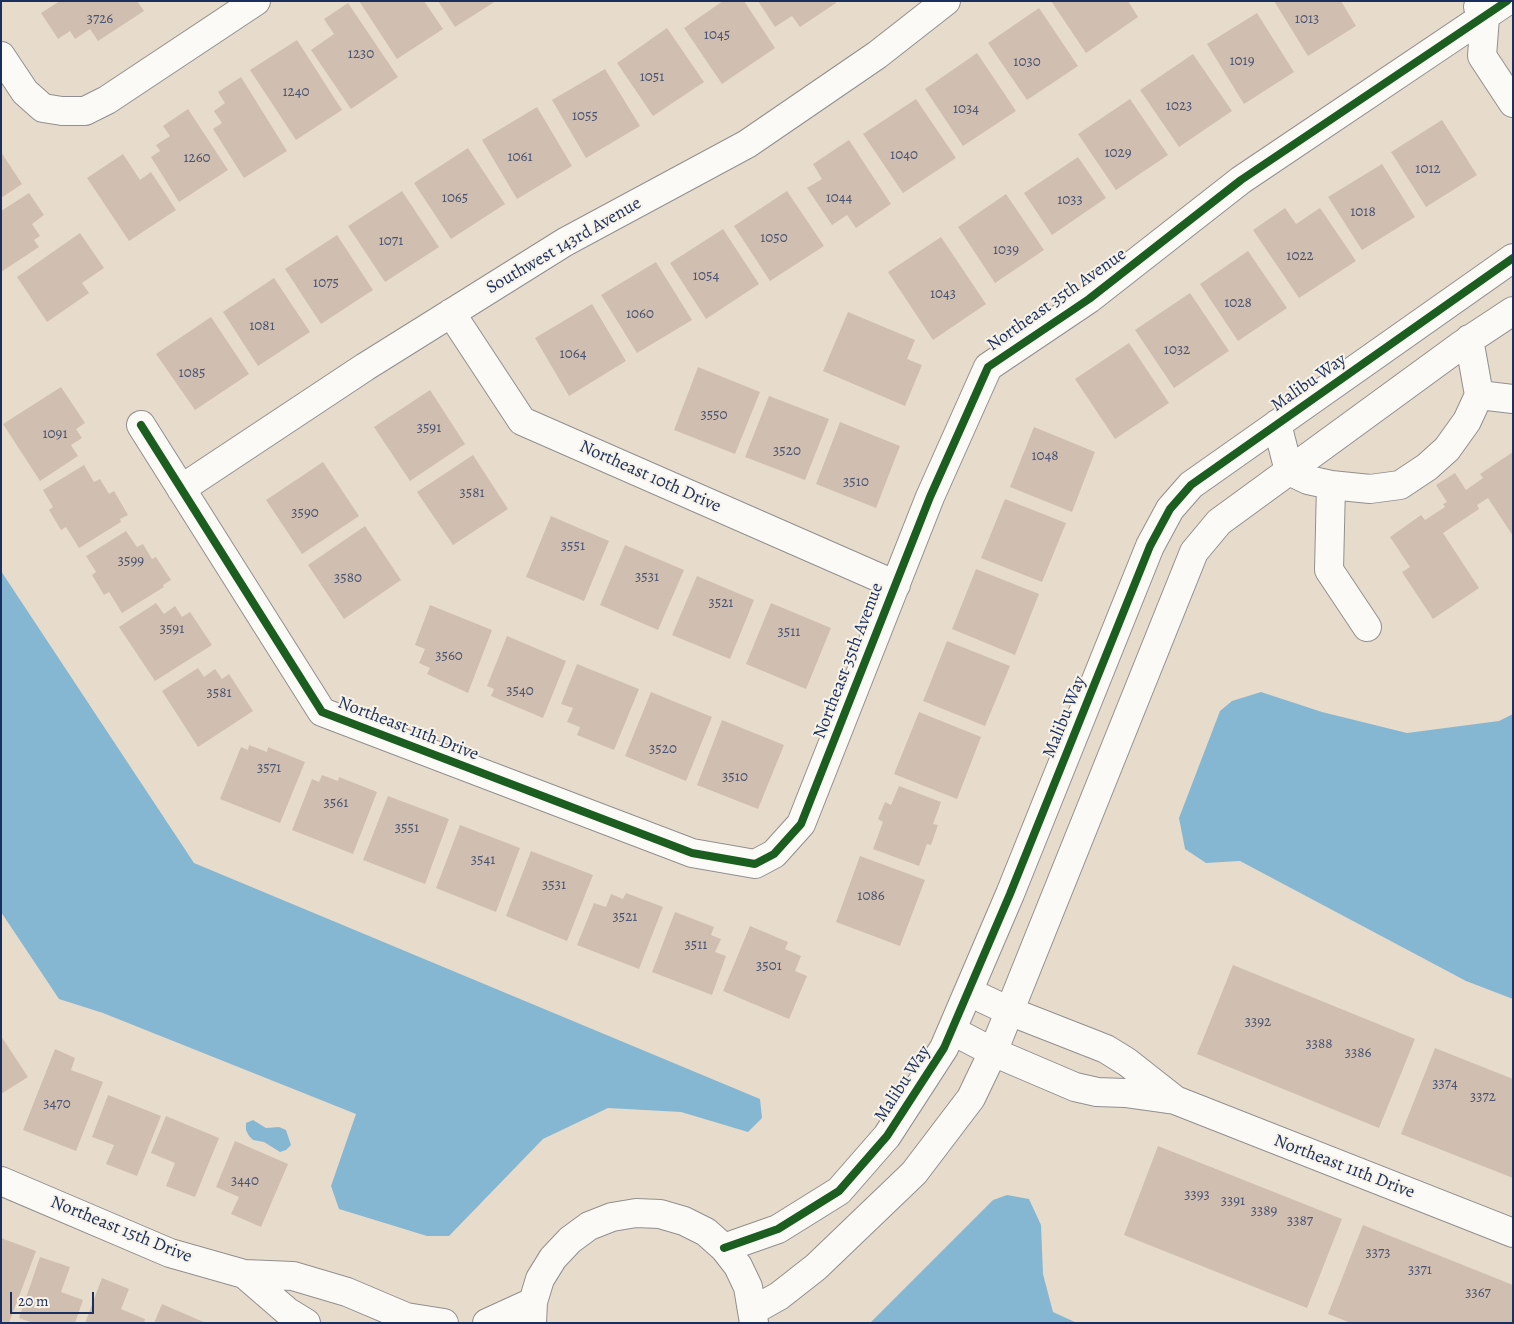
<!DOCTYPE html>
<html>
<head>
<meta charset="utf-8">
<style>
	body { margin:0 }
	#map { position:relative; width:1514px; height:1324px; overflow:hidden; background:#e7dccc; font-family:Alegreya,serif }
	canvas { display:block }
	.frame { position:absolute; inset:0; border:2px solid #1b2f5e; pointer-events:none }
	.scale { position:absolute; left:10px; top:1292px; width:84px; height:22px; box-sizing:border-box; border:2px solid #1b2f5e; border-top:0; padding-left:6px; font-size:15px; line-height:18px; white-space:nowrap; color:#1b2f5e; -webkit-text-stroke:4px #f7f3e8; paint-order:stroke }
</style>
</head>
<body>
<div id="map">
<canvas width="1514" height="1324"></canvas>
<div class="frame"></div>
<div class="scale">20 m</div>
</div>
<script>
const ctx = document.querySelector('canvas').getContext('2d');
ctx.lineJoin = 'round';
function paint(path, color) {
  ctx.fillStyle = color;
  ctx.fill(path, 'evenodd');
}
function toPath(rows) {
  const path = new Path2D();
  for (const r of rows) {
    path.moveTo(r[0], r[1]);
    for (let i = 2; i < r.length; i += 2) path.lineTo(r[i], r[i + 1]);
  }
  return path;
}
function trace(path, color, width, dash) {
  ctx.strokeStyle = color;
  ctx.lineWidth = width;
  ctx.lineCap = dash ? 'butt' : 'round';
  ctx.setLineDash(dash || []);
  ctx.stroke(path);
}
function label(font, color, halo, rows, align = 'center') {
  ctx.font = font + ' Alegreya,serif';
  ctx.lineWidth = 4;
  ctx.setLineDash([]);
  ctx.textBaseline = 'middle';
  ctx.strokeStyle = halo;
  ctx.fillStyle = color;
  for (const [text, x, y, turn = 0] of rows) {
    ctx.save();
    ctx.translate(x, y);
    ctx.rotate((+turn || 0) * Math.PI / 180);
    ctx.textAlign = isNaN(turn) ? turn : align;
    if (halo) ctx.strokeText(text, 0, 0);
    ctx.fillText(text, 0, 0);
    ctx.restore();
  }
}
const water = toPath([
	[1,571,194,863,760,1099,762,1118,748,1132,681,1112,608,1108,543,1139,449,1236,427,1236,339,1209,331,1186,356,1114,103,1013,59,999,1,912],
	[1261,692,1322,712,1407,733,1499,721,1513,714,1513,999,1466,981,1240,861,1206,863,1185,849,1179,818,1220,711,1232,701],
	[253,1120,266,1128,279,1127,286,1130,291,1145,286,1150,280,1152,264,1142,253,1140,249,1136,246,1130,246,1123],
	[1007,1195,1029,1199,1041,1225,1043,1274,1053,1312,1077,1323,870,1323,993,1200]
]);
const building = toPath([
	[60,1,137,1,144,11,98,41,90,29,75,39,70,31,58,39,41,13],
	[359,1,424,1,443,29,397,59],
	[438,1,496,1,455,27],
	[723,1,744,1,775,48,722,84,684,28],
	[758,1,835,1,836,3,800,27,792,16,775,27],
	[1051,1,1128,1,1138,17,1086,53],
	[1274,1,1341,1,1356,26,1308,56],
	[348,3,398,77,351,109,311,50,334,34,324,19],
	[1039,8,1078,66,1027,100,988,43],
	[1257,13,1294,72,1244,104,1207,44],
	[667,28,704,82,653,116,617,63],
	[297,40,342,110,296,140,250,70],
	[977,53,1016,111,963,146,925,89],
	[1193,54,1232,111,1179,147,1140,90],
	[605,69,640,126,586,158,552,100],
	[241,77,287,151,244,178,213,129,222,123,214,111,225,103,218,92],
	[916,99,956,158,903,193,863,134],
	[1130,99,1168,155,1116,190,1078,134],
	[537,107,572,166,517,199,482,140],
	[188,109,228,170,179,202,151,157,160,151,156,145,170,136,163,126],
	[1442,120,1477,175,1426,207,1391,152],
	[849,140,891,204,856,228,847,215,832,225,807,188,822,179,813,164],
	[468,148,505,204,451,239,414,183],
	[1,152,22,184,1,198],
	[123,154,140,180,151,172,176,210,129,241,87,178],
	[1078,157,1106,198,1052,235,1024,193],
	[1382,164,1415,217,1362,250,1328,197],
	[402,191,439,247,385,282,348,226],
	[787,191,824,246,770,281,734,226],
	[29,193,44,215,32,224,40,236,34,240,39,247,1,272,1,211],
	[1006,194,1044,250,995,283,958,227],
	[1285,208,1296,224,1320,208,1356,261,1299,298,1253,230],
	[723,229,759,284,706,319,670,263],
	[80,233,104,268,82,283,89,293,47,322,17,277],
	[337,235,373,290,321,324,285,269],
	[941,237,986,304,933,340,888,272],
	[1248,251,1287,308,1238,341,1200,284],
	[656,262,692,320,637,353,601,295],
	[274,278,310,332,258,366,223,312],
	[1190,293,1229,351,1174,388,1135,330],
	[592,304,626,361,569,396,535,338],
	[848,312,915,340,907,359,922,365,905,406,823,371],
	[211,317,249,374,195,410,156,354],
	[1129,343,1169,403,1115,439,1075,379],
	[698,367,760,392,735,454,674,430],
	[61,387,85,423,76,429,82,438,71,445,78,456,40,481,3,424],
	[430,390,465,444,410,481,374,427],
	[769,396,829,419,805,480,745,457],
	[840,422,900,446,876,508,816,484],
	[1034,427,1095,452,1072,512,1010,487],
	[1513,452,1513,536,1488,498,1477,505,1479,509,1443,533,1479,588,1433,619,1402,572,1410,567,1390,537,1421,515,1425,520,1445,507,1443,504,1447,502,1436,485,1455,473,1466,490,1483,478,1480,474],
	[473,455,508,509,453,545,417,492],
	[323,462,359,516,302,554,266,500],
	[84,465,94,482,100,479,109,494,114,491,128,515,120,519,121,522,79,548,66,527,61,530,49,510,53,507,43,490],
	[1005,499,1066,523,1042,582,981,558],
	[551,516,609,541,584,601,526,577],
	[365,526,401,580,344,619,308,565],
	[126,531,137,547,143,544,152,559,156,557,171,580,163,585,164,587,122,613,109,592,104,595,92,575,96,572,86,556],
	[625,545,684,570,658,630,600,605],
	[976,569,1039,594,1015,655,952,629],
	[697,576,754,600,730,659,672,635],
	[156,603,164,614,175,606,182,617,190,612,212,645,155,681,119,627],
	[771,603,831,628,806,689,746,664],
	[430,605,492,630,468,693,427,674,430,668,419,663,425,649,415,645],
	[507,636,566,661,543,718,491,696,494,689,487,686],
	[947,641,1010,666,985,726,923,701],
	[577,664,639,689,614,750,577,735,580,727,567,722,573,708,561,704],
	[198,668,204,677,215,669,222,679,229,674,253,711,198,747,162,691],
	[651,692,712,717,686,781,625,756],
	[919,712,981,737,957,799,894,774],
	[722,720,784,745,758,809,697,785],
	[249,745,267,752,268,747,305,762,280,823,220,799,241,747,248,750],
	[322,775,338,781,339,777,377,792,353,854,292,830,312,779,319,782],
	[899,786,941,802,933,824,938,825,931,845,927,844,919,866,873,849,883,822,878,819,885,802,891,805],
	[388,796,449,819,425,884,363,860],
	[460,825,520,848,496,912,436,888],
	[531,851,593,875,567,941,506,916],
	[860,856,925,880,900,946,836,922],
	[626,893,663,907,639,969,577,945,594,903,606,907,611,894,623,899],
	[675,912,714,927,711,935,721,939,715,952,726,956,712,995,652,972],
	[750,926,788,942,785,949,801,956,795,971,807,976,789,1019,723,991],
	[1233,965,1415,1039,1379,1128,1197,1054],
	[1,1036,28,1077,1,1094],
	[1435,1048,1513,1079,1513,1178,1401,1134],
	[55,1049,75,1058,71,1070,103,1082,76,1151,23,1130],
	[108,1095,161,1116,137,1176,106,1164,114,1145,92,1137],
	[166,1116,219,1138,195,1197,166,1186,175,1163,151,1153],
	[235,1141,288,1164,261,1227,231,1214,239,1197,216,1187],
	[1158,1146,1342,1219,1307,1308,1124,1235],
	[1363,1225,1513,1285,1513,1323,1351,1323,1328,1314],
	[1,1238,36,1251,9,1323,1,1323],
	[40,1257,70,1267,61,1292,83,1300,75,1323,33,1323,19,1318],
	[102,1278,129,1289,121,1309,145,1319,144,1323,85,1323],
	[162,1304,206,1323,154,1323]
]);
const minor = toPath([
	[1478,7,1485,17,1482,56,1513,103],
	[1,56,25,92,43,108,62,111,85,111,107,100,256,1],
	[451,313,522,421,896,585],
	[1479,395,1513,399],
	[1277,424,1289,471,1308,480,1331,485,1370,489,1400,485,1427,467,1447,449,1467,421,1479,395,1469,339],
	[141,425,322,712,692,853,755,864,774,854,801,824,930,497,988,367,1089,299,1241,180,1507,1],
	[1331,485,1329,570,1367,627],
	[181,489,365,367,565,242,747,144,877,55,946,1],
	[969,992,1009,1011,1106,1049,1127,1062,1174,1099],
	[953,1031,993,1052,1075,1087,1097,1092,1125,1093,1175,1100,1513,1233],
	[1,1181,170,1253,244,1274,293,1276,347,1292,406,1317,444,1323],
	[724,1248,778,1229,839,1191,887,1136,944,1048,1010,894,1150,546,1170,509,1191,485,1513,258],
	[244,1274,288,1312,306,1323],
	[754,1310,779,1296,816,1267,914,1173,971,1098,993,1052,1194,552,1219,522,1460,346,1513,311],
	[487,1323,533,1302],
	[532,1323,533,1302,540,1279,553,1258,570,1240,589,1226,612,1217,636,1213,660,1214,684,1221,706,1232,724,1248,738,1266,748,1287,754,1323]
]);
const cycleway = toPath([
	[141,425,322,712,692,853,755,864,774,854,801,824,930,497,988,367,1089,299,1241,180,1507,1],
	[724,1248,778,1229,839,1191,887,1136,944,1048,1010,894,1150,546,1170,509,1191,485,1513,258]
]);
const numberNames = [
	["3726",100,19],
	["1013",1307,19],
	["1045",717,35],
	["1230",361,54],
	["1019",1242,61],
	["1030",1027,62],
	["1051",652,77],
	["1240",296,92],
	["1023",1179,106],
	["1034",966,109],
	["1055",585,116],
	["1029",1118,153],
	["1040",904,155],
	["1061",520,157],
	["1260",197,158],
	["1012",1428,169],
	["1065",455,198],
	["1044",839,198],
	["1033",1070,200],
	["1018",1363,212],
	["1050",774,238],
	["1071",391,241],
	["1039",1006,250],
	["1022",1300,256],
	["1054",706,276],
	["1075",326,283],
	["1043",943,294],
	["1028",1238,303],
	["1060",640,314],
	["1081",262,326],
	["1032",1177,350],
	["1064",573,354],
	["1085",192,373],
	["3550",714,415],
	["3591",429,428],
	["1091",55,434],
	["3520",787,451],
	["1048",1045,456],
	["3510",856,482],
	["3581",472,493],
	["3590",305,513],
	["3551",573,546],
	["3599",131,561],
	["3531",647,577],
	["3580",348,578],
	["3521",721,603],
	["3591",172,629],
	["3511",789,632],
	["3560",449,656],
	["3540",520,691],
	["3581",219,693],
	["3520",663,749],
	["3571",269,768],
	["3510",735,777],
	["3561",336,803],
	["3551",407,828],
	["3541",483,860],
	["3531",554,885],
	["1086",871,896],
	["3521",625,917],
	["3511",696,945],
	["3501",769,966],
	["3392",1258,1022],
	["3388",1319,1044],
	["3386",1358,1053],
	["3374",1445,1084],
	["3372",1483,1097],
	["3470",57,1104],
	["3440",245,1181],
	["3393",1197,1195],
	["3391",1233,1201],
	["3389",1264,1211],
	["3387",1300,1221],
	["3373",1378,1253],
	["3371",1420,1270],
	["3367",1478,1293]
];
const streetNames = [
	["Southwest 143rd Avenue",564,246,-30],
	["Northeast 35th Avenue",1057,300,-35],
	["Malibu Way",1309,383,-35],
	["Northeast 10th Drive",650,477,24],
	["Northeast 35th Avenue",849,661,-69],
	["Malibu Way",1065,717,-68],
	["Northeast 11th Drive",408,729,21],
	["Malibu Way",903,1084,-57],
	["Northeast 11th Drive",1344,1167,21],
	["Northeast 15th Drive",121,1230,22]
];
paint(water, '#86b7d2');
paint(building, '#d0beb0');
trace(minor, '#918f8f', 30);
trace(minor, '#fbfaf7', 28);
trace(cycleway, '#1b5e20', 8);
label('15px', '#485372', null, numberNames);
label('18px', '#1b2f5e', '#f7f3e8', streetNames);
</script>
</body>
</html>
